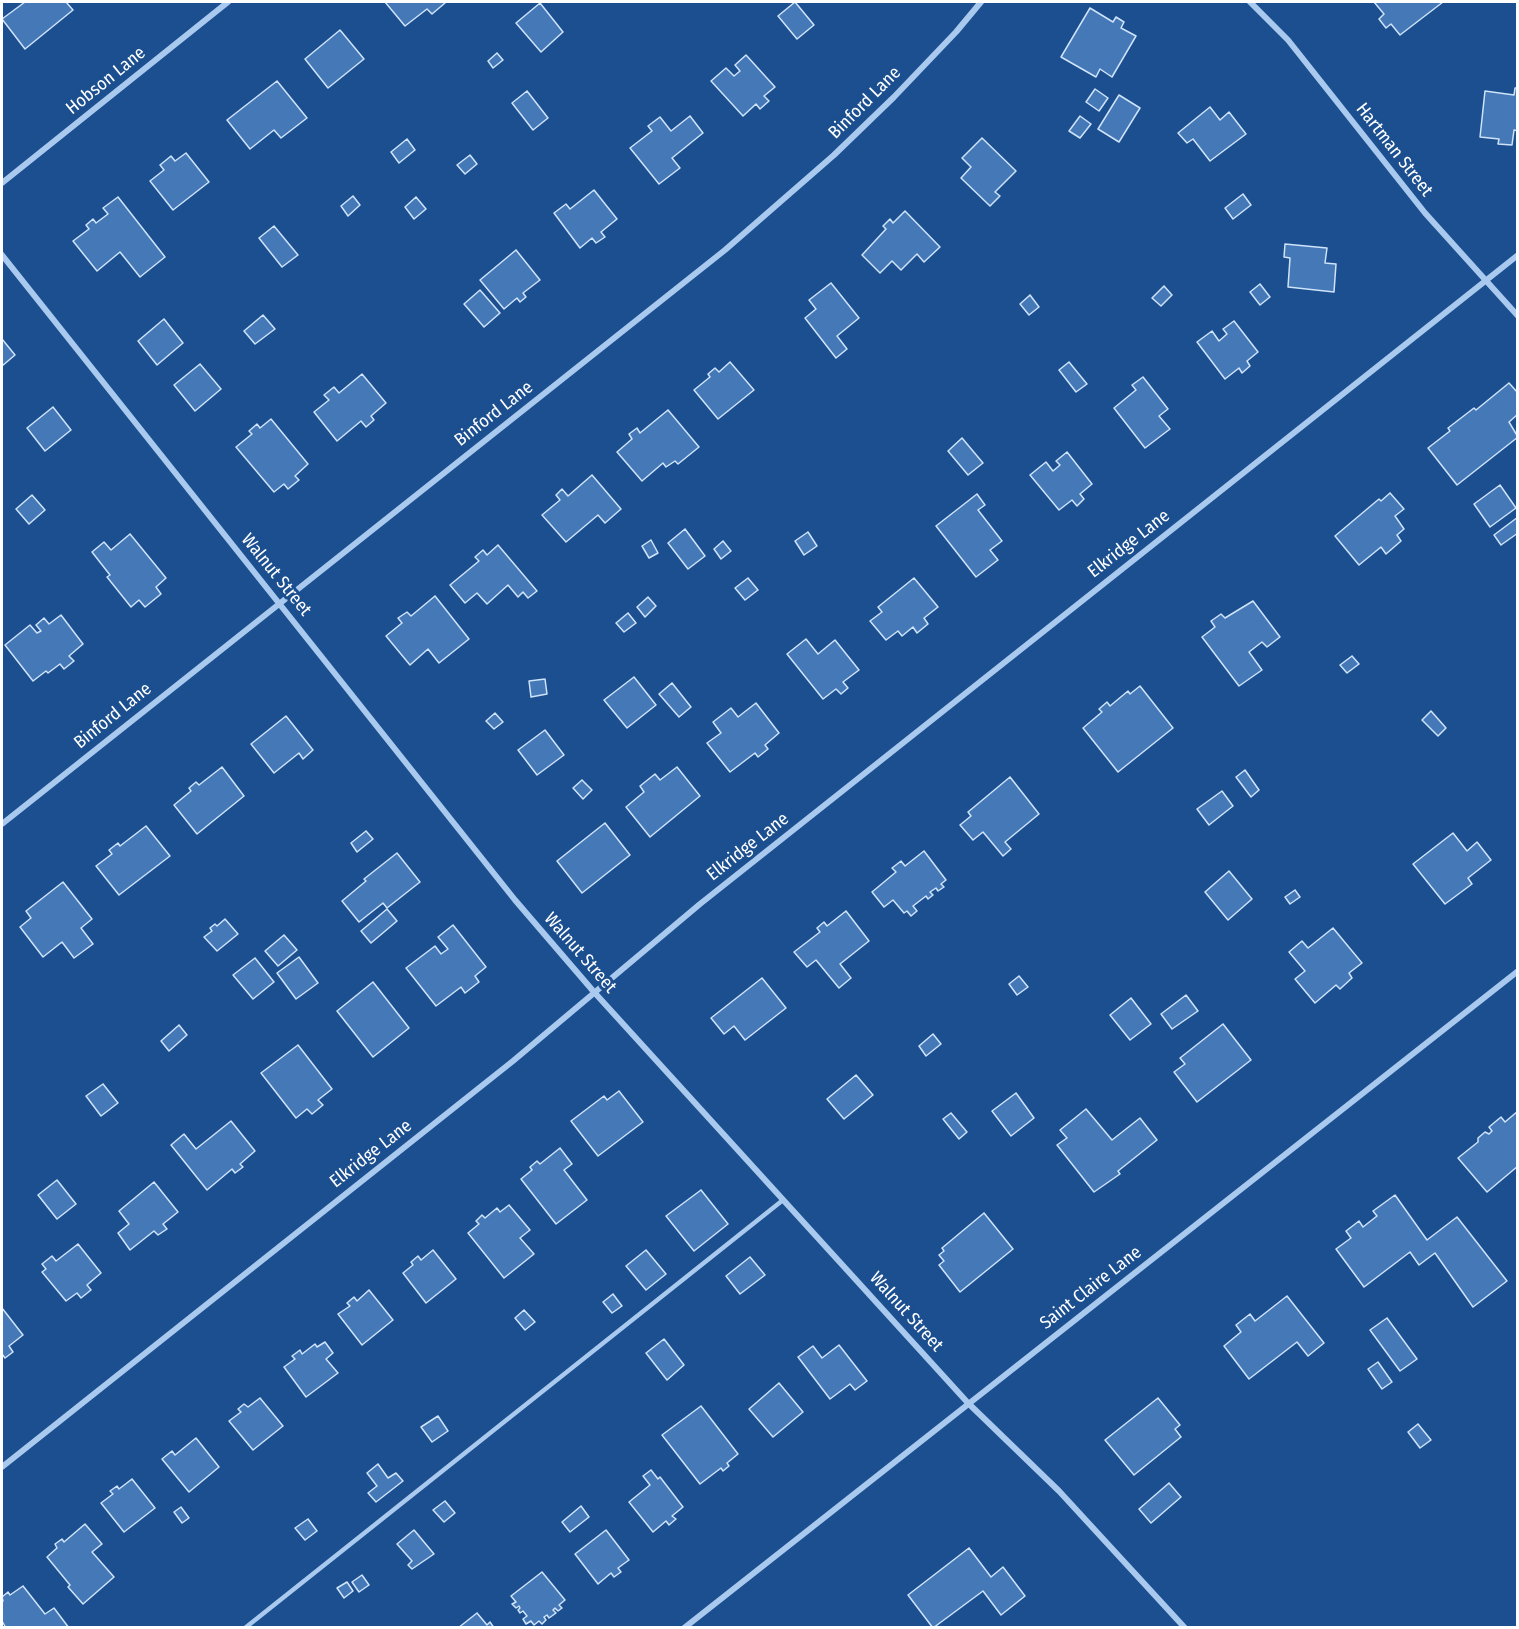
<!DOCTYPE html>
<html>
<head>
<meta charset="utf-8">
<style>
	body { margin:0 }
	#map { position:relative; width:1519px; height:1629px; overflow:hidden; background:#1b4f8f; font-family:"Fira Sans Condensed",sans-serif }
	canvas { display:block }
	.frame { position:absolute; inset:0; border:3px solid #fff; pointer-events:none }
</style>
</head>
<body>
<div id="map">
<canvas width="1519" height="1629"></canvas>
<div class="frame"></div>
</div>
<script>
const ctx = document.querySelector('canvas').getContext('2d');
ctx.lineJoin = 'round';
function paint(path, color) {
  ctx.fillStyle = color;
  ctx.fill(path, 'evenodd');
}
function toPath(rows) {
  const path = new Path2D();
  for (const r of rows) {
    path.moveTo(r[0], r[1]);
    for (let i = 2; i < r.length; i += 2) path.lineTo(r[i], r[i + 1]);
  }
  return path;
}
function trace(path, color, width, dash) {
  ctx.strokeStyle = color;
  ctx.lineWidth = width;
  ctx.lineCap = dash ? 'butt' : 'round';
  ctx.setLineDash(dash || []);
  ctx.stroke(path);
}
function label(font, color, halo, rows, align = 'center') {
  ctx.font = font + ' "Fira Sans Condensed",sans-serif';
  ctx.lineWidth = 6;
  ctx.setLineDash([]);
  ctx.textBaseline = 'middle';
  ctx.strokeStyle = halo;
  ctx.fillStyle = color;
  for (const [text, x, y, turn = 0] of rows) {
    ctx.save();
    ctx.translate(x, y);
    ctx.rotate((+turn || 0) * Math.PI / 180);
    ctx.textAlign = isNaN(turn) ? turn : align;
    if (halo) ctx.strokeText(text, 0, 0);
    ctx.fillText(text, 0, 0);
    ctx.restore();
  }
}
const building = toPath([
	[25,2,66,2,73,10,25,49,2,19,25,2],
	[385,2,444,2,445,3,432,14,427,9,405,26,385,2],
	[795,2,814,25,797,39,778,16,795,2],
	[1374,2,1443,2,1400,35,1391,24,1386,28,1379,19,1384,14,1374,2],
	[540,3,563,32,541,52,516,23,540,3],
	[1090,8,1113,22,1116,17,1124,22,1121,28,1136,36,1112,77,1100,69,1096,77,1061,57,1090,8],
	[340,30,364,59,328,88,305,59,340,30],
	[497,53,503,60,493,68,488,61,497,53],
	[746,55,775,87,764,96,769,101,760,109,756,104,743,116,711,81,726,68,734,76,740,71,735,65,746,55],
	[277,81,307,118,281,138,274,130,250,149,227,120,277,81],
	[1515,88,1518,88,1518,131,1514,130,1512,145,1498,144,1499,139,1480,137,1485,91,1514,95,1515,88],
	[1095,89,1108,98,1099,111,1086,102,1095,89],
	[527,91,548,118,533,130,512,103,527,91],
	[1119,95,1140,108,1119,142,1098,129,1119,95],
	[1210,107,1220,120,1229,112,1246,134,1210,161,1193,139,1187,143,1178,133,1210,107],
	[690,116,703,133,672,158,680,168,659,184,630,148,652,131,648,126,660,117,671,131,690,116],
	[1080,116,1091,124,1080,138,1069,131,1080,116],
	[982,138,1016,171,995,192,1000,196,990,206,961,178,971,167,962,158,982,138],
	[407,139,415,150,399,163,391,152,407,139],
	[186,153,209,182,173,210,150,181,164,170,160,165,171,156,175,161,186,153],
	[470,155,477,164,465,174,457,165,470,155],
	[594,190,617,219,601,232,605,237,596,243,592,238,580,248,554,213,566,204,570,209,594,190],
	[1243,194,1251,205,1233,219,1225,208,1243,194],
	[353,196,360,205,348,216,341,206,353,196],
	[118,197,165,257,140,277,120,252,97,271,73,241,89,229,86,225,93,219,96,223,108,214,103,208,118,197],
	[416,197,426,209,414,219,405,207,416,197],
	[905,211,940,247,924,262,917,254,901,270,892,261,880,273,862,255,886,229,883,226,890,219,893,223,905,211],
	[274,226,298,255,282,267,259,238,274,226],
	[1285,244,1327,248,1325,263,1336,264,1334,292,1288,287,1290,258,1284,257,1285,244],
	[516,250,540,280,523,293,526,297,520,302,517,298,504,309,480,280,516,250],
	[831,283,859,318,837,336,847,349,836,358,805,318,816,309,809,300,831,283],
	[1260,284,1270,297,1260,305,1250,292,1260,284],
	[1164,286,1172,295,1161,306,1152,298,1164,286],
	[480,290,500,313,484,327,464,304,480,290],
	[1030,295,1039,307,1029,315,1020,304,1030,295],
	[263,315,275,329,255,344,244,331,263,315],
	[164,319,183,343,157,365,138,341,164,319],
	[1234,321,1258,352,1247,361,1250,366,1242,373,1239,368,1225,379,1197,342,1212,331,1219,341,1227,334,1223,329,1234,321],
	[2,339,15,355,2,366,2,339],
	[730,362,754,390,718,419,694,390,710,377,708,374,715,368,719,372,730,362],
	[1069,362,1087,384,1076,392,1059,370,1069,362],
	[200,364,221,389,195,411,174,385,200,364],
	[362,374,386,403,371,416,374,420,366,427,361,421,337,441,314,412,329,400,324,395,334,387,339,393,362,374],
	[1143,377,1168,409,1159,416,1170,429,1145,448,1114,408,1136,390,1132,385,1143,377],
	[1509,383,1518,393,1518,414,1509,422,1518,437,1457,485,1428,448,1450,431,1448,428,1474,408,1476,410,1509,383],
	[53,407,71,430,45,451,27,428,53,407],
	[668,410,699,447,678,464,675,461,666,467,663,463,642,481,617,452,632,439,629,434,637,428,640,433,668,410],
	[271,419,308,464,295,476,299,480,288,489,284,484,274,492,236,447,252,434,249,431,257,424,260,428,271,419],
	[962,438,983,463,968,475,948,451,962,438],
	[1067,452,1092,484,1080,494,1084,499,1077,506,1072,500,1059,510,1030,475,1046,462,1053,471,1060,465,1056,461,1067,452],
	[592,475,621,509,605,523,598,515,566,542,542,515,560,500,556,495,562,489,568,496,592,475],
	[1500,485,1516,508,1490,527,1474,504,1500,485],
	[1390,493,1404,509,1395,516,1404,529,1397,535,1401,541,1386,554,1381,547,1359,565,1335,536,1379,499,1381,501,1390,493],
	[977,494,985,505,978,510,1002,541,990,550,998,560,976,577,936,526,977,494],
	[32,495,45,510,29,524,16,509,32,495],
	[1518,517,1518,533,1501,545,1494,535,1518,517],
	[685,529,705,556,688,569,668,543,685,529],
	[808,532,817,546,804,555,795,541,808,532],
	[130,534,166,578,156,587,161,594,145,607,139,600,131,607,107,577,110,575,92,552,104,542,111,550,130,534],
	[651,540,658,553,649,558,642,546,651,540],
	[723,541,731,551,721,559,714,549,723,541],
	[498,545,537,591,528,598,523,592,518,597,508,585,487,604,477,593,465,603,450,585,479,561,475,557,483,550,487,555,498,545],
	[748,578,758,590,745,600,735,588,748,578],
	[914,578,938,607,924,618,928,624,917,633,913,627,902,636,898,631,886,640,870,621,882,612,878,607,914,578],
	[435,596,469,639,439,663,428,649,410,665,386,636,402,623,398,618,407,612,411,616,435,596],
	[648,597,656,606,645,617,637,607,648,597],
	[1253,601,1280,637,1267,647,1262,642,1249,652,1262,670,1239,686,1202,637,1215,627,1211,621,1221,614,1225,618,1253,601],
	[628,613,636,623,624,632,616,623,628,613],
	[61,615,83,644,69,656,74,661,64,669,60,664,48,673,46,671,33,681,5,645,30,625,37,633,41,631,36,625,44,618,49,624,61,615],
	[806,639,818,654,835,640,859,670,843,682,848,688,841,694,836,689,823,699,787,654,806,639],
	[1352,656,1359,664,1347,673,1340,665,1352,656],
	[634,677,656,705,627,728,604,700,634,677],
	[545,679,547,694,531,697,529,681,545,679],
	[672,683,691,707,679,717,659,694,672,683],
	[1140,686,1173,728,1118,772,1083,728,1102,712,1099,709,1107,702,1110,706,1128,691,1130,694,1140,686],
	[756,703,779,733,765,745,768,749,758,757,755,753,730,772,707,743,721,733,713,722,731,708,738,717,756,703],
	[1431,711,1446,728,1438,736,1422,720,1431,711],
	[495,713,503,722,494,729,486,721,495,713],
	[286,716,313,750,303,759,299,753,274,773,251,744,286,716],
	[545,730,564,755,537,775,518,750,545,730],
	[222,767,244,796,197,834,174,805,191,791,189,788,196,782,199,785,222,767],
	[677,767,700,796,650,837,626,807,644,792,640,786,655,774,660,780,677,767],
	[1245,770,1259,790,1251,797,1236,777,1245,770],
	[1010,777,1039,814,1005,842,1011,849,1003,856,983,832,973,840,960,825,971,816,968,812,1010,777],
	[582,780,592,790,583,799,573,788,582,780],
	[1222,791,1233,806,1209,825,1197,809,1222,791],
	[605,823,630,855,582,893,557,861,605,823],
	[146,826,170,856,119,895,96,866,112,854,109,850,118,843,120,846,146,826],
	[366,831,373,839,357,852,351,843,366,831],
	[1453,833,1467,851,1477,842,1491,860,1468,878,1472,884,1445,904,1413,864,1453,833],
	[924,851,946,880,941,884,944,887,938,891,936,888,930,892,933,895,928,899,926,896,913,906,917,911,911,916,907,911,904,913,893,900,884,907,872,892,896,872,892,868,901,861,905,866,924,851],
	[397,853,420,882,387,908,383,903,359,922,342,901,366,881,364,879,397,853],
	[1229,871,1252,899,1228,920,1205,892,1229,871],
	[63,882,92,919,81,928,93,944,74,958,62,942,43,957,20,927,31,918,26,911,63,882],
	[1295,890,1300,897,1290,904,1285,897,1295,890],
	[387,909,397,921,371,943,361,931,387,909],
	[846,911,869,941,840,964,851,978,839,988,816,960,807,967,794,952,820,932,817,928,824,922,827,926,846,911],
	[225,919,238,934,217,951,204,937,212,931,210,928,215,924,217,926,225,919],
	[453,925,486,967,475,976,479,982,465,993,461,987,436,1006,406,968,435,946,441,954,448,949,438,937,453,925],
	[1333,928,1362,963,1349,973,1352,978,1340,989,1336,985,1315,1003,1295,979,1305,971,1289,952,1302,941,1308,948,1333,928],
	[284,935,297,950,278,966,265,951,284,935],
	[299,957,318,983,296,999,277,973,299,957],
	[255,958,274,982,253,999,233,975,255,958],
	[1019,976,1028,987,1017,995,1009,984,1019,976],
	[762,978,786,1008,745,1040,734,1026,724,1034,711,1018,762,978],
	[373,982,409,1028,373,1057,337,1011,373,982],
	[1186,995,1198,1011,1172,1029,1161,1014,1186,995],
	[1131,998,1151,1024,1130,1040,1110,1015,1131,998],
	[1223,1024,1251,1060,1197,1102,1174,1072,1185,1064,1180,1058,1223,1024],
	[179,1025,187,1035,169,1051,161,1041,179,1025],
	[933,1034,941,1044,926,1056,919,1046,933,1034],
	[298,1045,332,1089,318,1100,323,1105,312,1114,307,1109,296,1118,261,1073,298,1045],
	[856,1075,873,1095,844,1119,827,1099,856,1075],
	[103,1084,118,1103,101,1116,86,1096,103,1084],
	[619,1091,643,1122,598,1156,571,1121,604,1096,607,1100,619,1091],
	[1016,1093,1034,1118,1011,1136,992,1111,1016,1093],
	[1086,1109,1112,1140,1140,1118,1157,1140,1118,1171,1120,1174,1094,1192,1057,1145,1067,1138,1060,1130,1086,1109],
	[1518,1111,1518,1166,1487,1192,1458,1158,1478,1142,1478,1138,1485,1132,1489,1134,1492,1131,1489,1127,1501,1117,1505,1122,1518,1111],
	[951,1113,967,1132,959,1139,943,1119,951,1113],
	[231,1121,255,1151,240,1164,243,1167,235,1173,232,1169,207,1190,171,1145,184,1134,196,1149,231,1121],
	[560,1148,572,1164,564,1170,587,1200,556,1224,521,1179,532,1170,530,1167,537,1161,540,1164,560,1148],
	[57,1180,76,1204,57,1219,38,1195,57,1180],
	[154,1182,178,1212,163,1224,167,1229,158,1235,154,1231,130,1250,118,1233,129,1224,119,1211,154,1182],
	[701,1190,728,1224,694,1251,666,1216,701,1190],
	[1395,1195,1427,1240,1457,1217,1507,1281,1473,1307,1435,1253,1419,1265,1410,1252,1364,1287,1336,1249,1351,1238,1346,1231,1359,1221,1363,1227,1377,1216,1373,1211,1395,1195],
	[509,1205,530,1230,520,1238,534,1254,504,1278,468,1233,479,1224,476,1221,482,1215,485,1218,497,1208,500,1212,509,1205],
	[984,1213,1013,1249,960,1292,939,1265,944,1261,939,1255,944,1251,942,1248,984,1213],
	[78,1244,101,1273,87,1285,91,1290,81,1298,77,1293,66,1301,42,1272,46,1269,42,1264,52,1256,56,1261,78,1244],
	[433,1250,456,1279,426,1303,403,1273,413,1265,411,1262,418,1256,421,1260,433,1250],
	[646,1250,666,1274,646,1290,626,1266,646,1250],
	[750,1257,765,1275,740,1294,726,1276,750,1257],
	[369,1290,393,1320,362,1345,338,1314,350,1306,347,1303,354,1297,357,1301,369,1290],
	[613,1294,622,1306,612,1313,603,1302,613,1294],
	[1287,1296,1324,1343,1308,1356,1297,1342,1249,1379,1224,1346,1241,1332,1236,1325,1250,1314,1255,1321,1287,1296],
	[2,1308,23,1335,9,1346,13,1352,5,1358,2,1354,2,1308],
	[524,1310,535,1322,525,1330,515,1318,524,1310],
	[1387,1318,1417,1359,1400,1371,1370,1330,1387,1318],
	[664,1339,684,1365,667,1380,646,1353,664,1339],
	[325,1342,333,1353,326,1359,338,1373,306,1397,284,1367,295,1359,292,1356,300,1350,302,1354,315,1344,317,1347,325,1342],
	[839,1345,867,1381,855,1390,850,1384,830,1399,798,1357,813,1346,822,1358,839,1345],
	[1378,1362,1392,1382,1382,1389,1368,1369,1378,1362],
	[779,1383,803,1412,773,1437,749,1409,779,1383],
	[260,1398,283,1426,253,1450,229,1421,241,1412,238,1409,244,1404,248,1407,260,1398],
	[1158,1398,1180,1425,1175,1429,1181,1437,1134,1475,1105,1440,1158,1398],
	[701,1406,738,1454,727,1463,729,1466,723,1471,721,1468,700,1484,662,1435,701,1406],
	[438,1416,448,1431,432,1442,421,1427,438,1416],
	[1418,1424,1431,1440,1420,1448,1408,1432,1418,1424],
	[196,1438,219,1467,189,1492,162,1459,172,1451,175,1455,196,1438],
	[378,1464,388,1478,396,1473,403,1481,376,1502,368,1493,377,1486,367,1473,378,1464],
	[651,1470,658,1479,660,1477,683,1507,672,1516,676,1519,669,1525,666,1521,653,1532,629,1502,650,1485,643,1476,651,1470],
	[132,1479,155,1508,124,1532,101,1503,113,1494,110,1491,117,1486,119,1489,132,1479],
	[1169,1483,1181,1497,1151,1523,1139,1509,1169,1483],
	[445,1501,455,1513,444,1522,433,1510,445,1501],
	[581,1506,589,1517,570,1532,562,1522,581,1506],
	[181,1507,189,1518,182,1523,174,1512,181,1507],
	[308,1519,317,1531,305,1540,295,1528,308,1519],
	[85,1524,102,1544,92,1552,114,1577,83,1604,68,1587,70,1585,47,1557,57,1548,55,1544,62,1539,64,1542,85,1524],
	[414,1530,434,1554,412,1569,408,1565,412,1561,397,1544,414,1530],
	[606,1530,629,1560,618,1568,621,1572,614,1577,611,1573,598,1584,575,1554,606,1530],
	[969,1548,991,1577,1003,1567,1025,1596,1001,1615,983,1591,933,1628,908,1595,969,1548],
	[542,1572,565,1600,559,1605,562,1608,558,1611,555,1608,553,1610,556,1613,549,1618,547,1615,544,1617,546,1620,542,1624,539,1621,534,1625,531,1621,526,1624,523,1619,527,1616,523,1611,520,1613,518,1610,520,1608,519,1606,516,1608,512,1604,516,1602,511,1596,542,1572],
	[362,1575,369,1585,359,1592,352,1582,362,1575],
	[347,1582,353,1591,344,1598,337,1588,347,1582],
	[23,1586,45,1614,54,1608,69,1628,6,1628,2,1621,2,1602,3,1601,2,1597,8,1592,10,1595,23,1586],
	[477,1613,487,1625,490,1622,494,1628,458,1628,477,1613]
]);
const service = toPath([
	[245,1628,783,1200]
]);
const minor = toPath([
	[1250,2,1288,40,1425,213,1518,316],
	[2,183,228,2],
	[2,255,515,900,594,992,968,1403,1059,1491,1185,1628],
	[2,824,725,250,834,155,894,97,956,32,981,2],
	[2,1467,513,1061,700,904,1518,255],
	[684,1628,1518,971]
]);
const streetNames = [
	["Hobson Lane",106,81,-39],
	["Binford Lane",865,103,-45],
	["Hartman Street",1394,150,52],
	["Binford Lane",494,414,-38],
	["Elkridge Lane",1129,544,-38],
	["Walnut Street",276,575,51],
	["Binford Lane",113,716,-39],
	["Elkridge Lane",748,847,-38],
	["Walnut Street",580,953,49],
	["Elkridge Lane",371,1154,-38],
	["Saint Claire Lane",1091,1288,-38],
	["Walnut Street",906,1312,48]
];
paint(building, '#4478b7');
trace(building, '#cfe3fa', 1.5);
trace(service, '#a9c9ee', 4.5);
trace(minor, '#a9c9ee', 6);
label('18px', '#fff', '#1b4f8f', streetNames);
</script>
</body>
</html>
